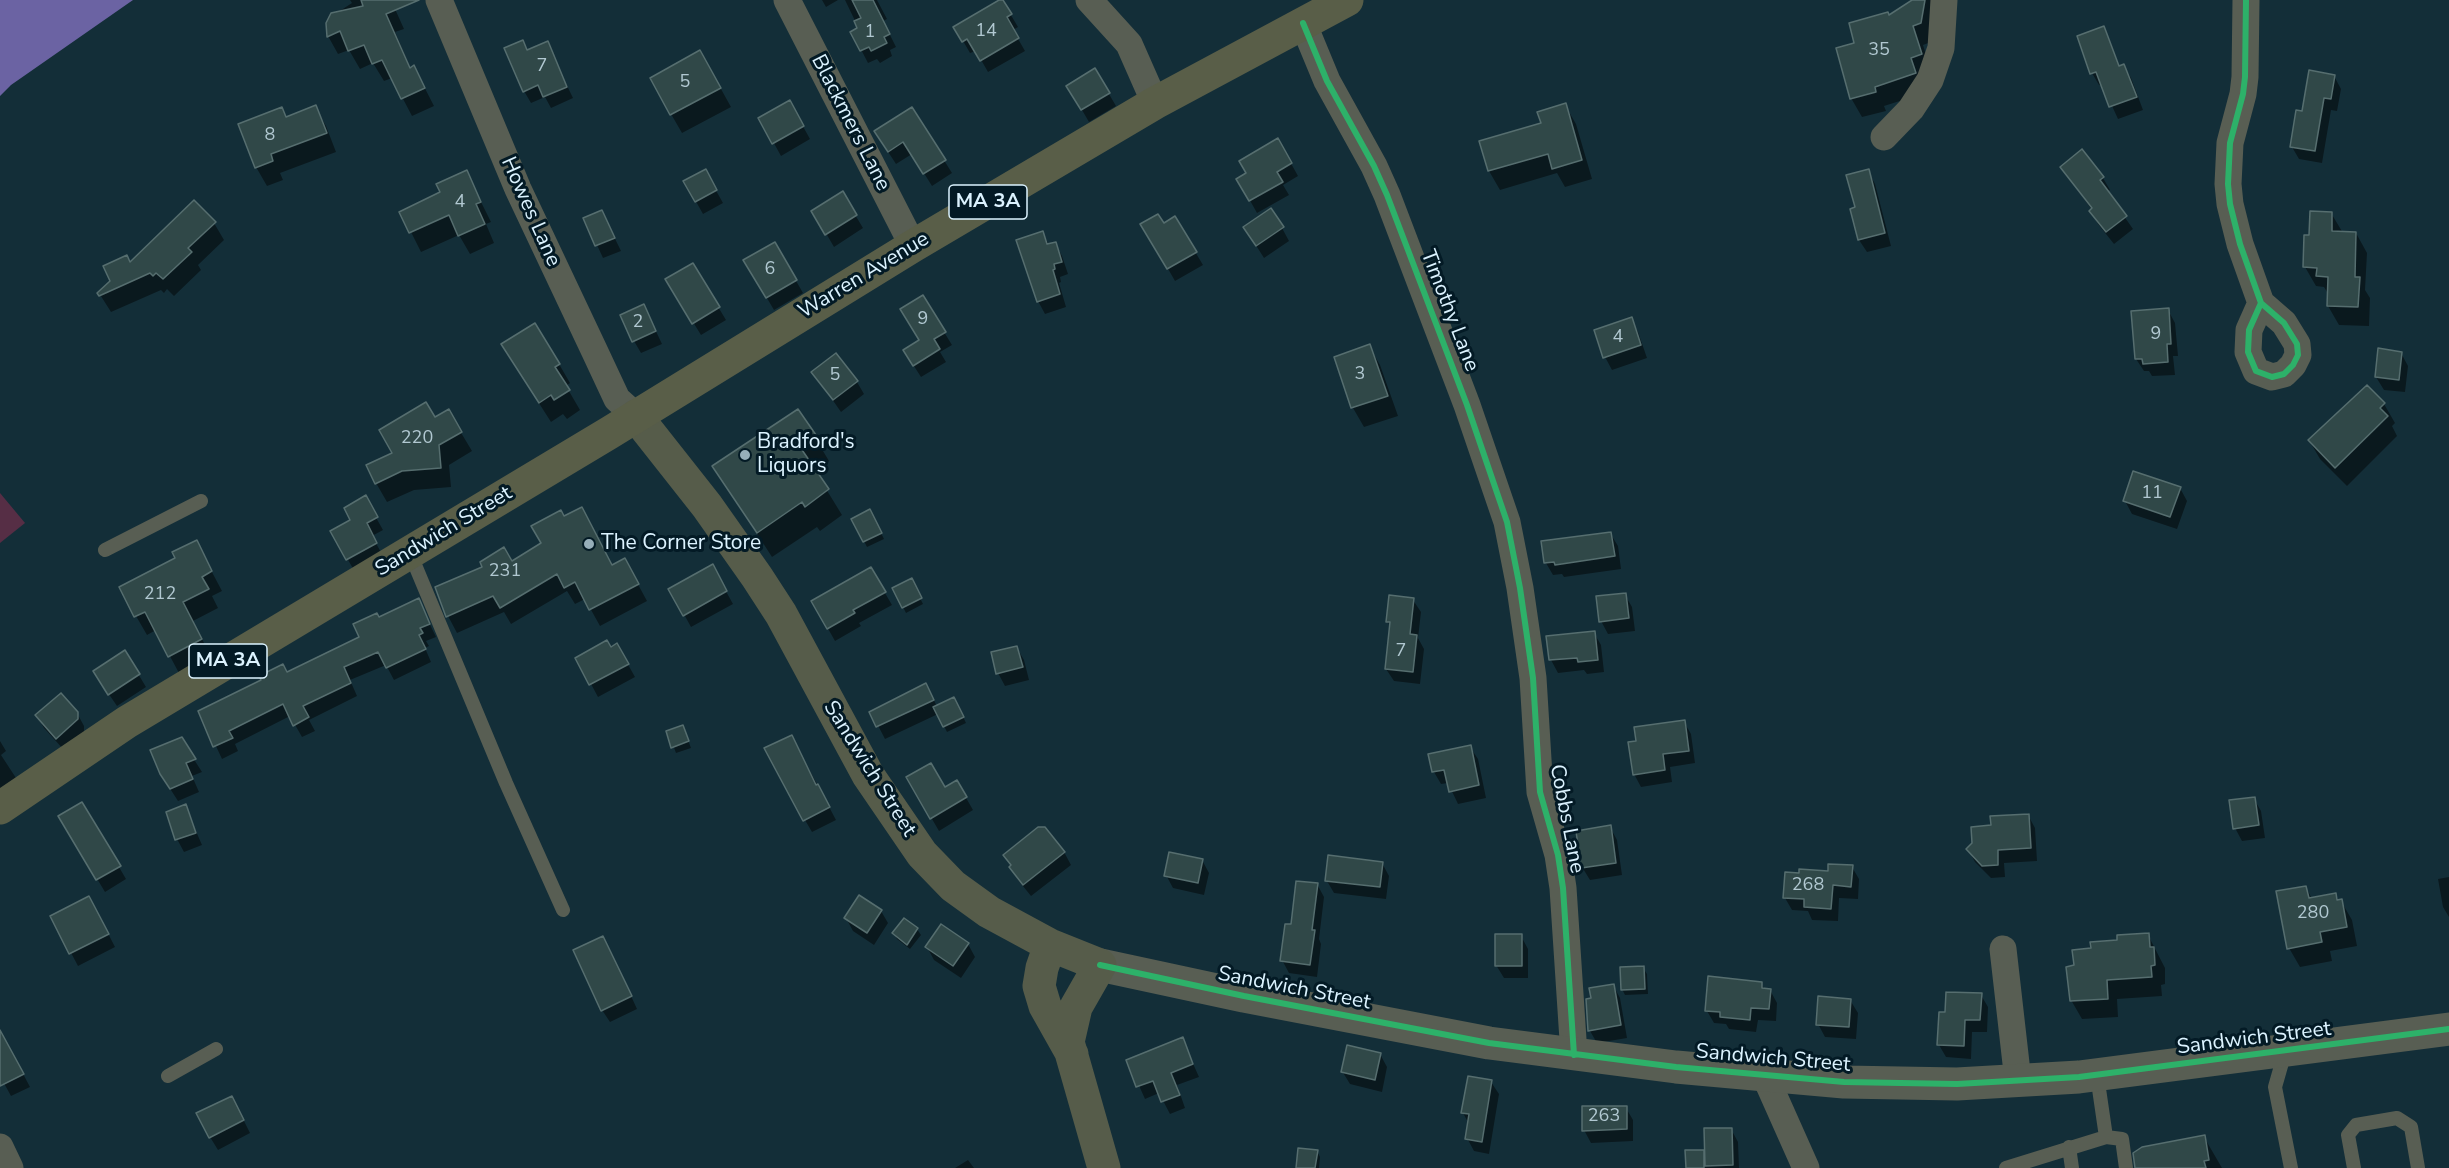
<!DOCTYPE html>
<html>
<head>
<meta charset="utf-8">
<style>
	body { margin:0 }
	canvas { display:block; background:#132e38 }
</style>
</head>
<body>
<canvas width="2449" height="1168"></canvas>
<script>
const ctx = document.querySelector('canvas').getContext('2d');
ctx.lineJoin = 'round';
function paint(path, color) {
  ctx.fillStyle = color;
  ctx.fill(path, 'evenodd');
}
function toPath(rows) {
  const path = new Path2D();
  for (const r of rows) {
    path.moveTo(r[0], r[1]);
    for (let i = 2; i < r.length; i += 2) path.lineTo(r[i], r[i + 1]);
  }
  return path;
}
function trace(path, color, width, dash) {
  ctx.strokeStyle = color;
  ctx.lineWidth = width;
  ctx.lineCap = dash ? 'butt' : 'round';
  ctx.setLineDash(dash || []);
  ctx.stroke(path);
}
function label(font, color, halo, rows, align = 'center') {
  ctx.font = font + ' "Nunito Sans",sans-serif';
  ctx.lineWidth = 6;
  ctx.setLineDash([]);
  ctx.textBaseline = 'middle';
  ctx.strokeStyle = halo;
  ctx.fillStyle = color;
  for (const [text, x, y, turn = 0] of rows) {
    ctx.save();
    ctx.translate(x, y);
    ctx.rotate((+turn || 0) * Math.PI / 180);
    ctx.textAlign = isNaN(turn) ? turn : align;
    if (halo) ctx.strokeText(text, 0, 0);
    ctx.fillText(text, 0, 0);
    ctx.restore();
  }
}
const green = toPath([
	[0,493,25,523,0,543]
]);
const water = toPath([
	[0,0,133,0,11,85,0,96]
]);
const shadow = toPath([
	[350,0,391,0,404,29,395,32,411,69,414,67,434,106,412,116,392,78,384,81,373,63,360,69,349,50,338,54,328,36,329,18,352,3],
	[822,0,838,0,826,7],
	[845,0,877,0,887,19,883,21,896,47,890,50,892,56,880,63,877,59,868,63,852,32,859,29],
	[1002,0,1018,27,1013,30,1025,51,988,72,976,51,970,53,955,27],
	[1914,0,1931,0,1931,42,1923,45,1932,73,1925,93,1884,106,1886,111,1862,117,1851,98,1856,44],
	[2104,28,2120,67,2124,66,2131,78,2143,110,2118,119,2102,84,2099,85,2092,73],
	[522,42,528,51,551,53,573,98,551,108,545,97,531,103,524,91],
	[1095,70,1116,106,1089,122,1068,86],
	[711,71,731,107,682,133,671,114],
	[2334,76,2341,89,2337,111,2331,110,2322,163,2299,159,2292,147,2303,113],
	[790,103,810,139,781,156,760,118],
	[1565,105,1576,124,1592,179,1565,187,1557,173,1500,190,1489,171],
	[315,107,326,126,336,152,280,173,283,180,267,186,256,167,281,109,287,118],
	[912,109,952,173,932,186,912,154,896,164,883,144],
	[1278,140,1298,176,1283,185,1289,195,1257,213,1238,179,1248,173],
	[2062,168,2103,178,2110,190,2107,192,2133,229,2114,244,2098,224,2091,211,2092,210],
	[705,171,723,203,703,214,685,182],
	[1868,171,1875,184,1891,246,1867,252,1859,240,1857,208],
	[466,172,491,222,486,224,494,243,470,254,459,235,421,252,401,212,442,193],
	[842,193,863,228,834,247,813,211],
	[602,212,621,251,603,258,585,219],
	[2331,213,2343,233,2356,233,2367,253,2365,290,2370,298,2369,326,2339,325,2328,306,2329,295,2324,287,2316,286,2305,267,2311,236],
	[1175,218,1203,265,1175,281,1143,225,1163,225],
	[214,223,224,240,198,265,201,270,174,296,167,289,164,293,161,290,111,312,99,293,130,264],
	[1245,228,1282,228,1289,241,1264,258],
	[1043,233,1049,245,1055,243,1062,256,1068,274,1060,277,1061,282,1059,283,1066,307,1045,314,1038,301],
	[775,244,803,293,774,310,745,261],
	[693,265,726,320,701,335,667,280],
	[644,306,662,344,641,353,634,341],
	[2168,310,2175,323,2178,356,2173,356,2175,375,2152,376,2149,371,2144,371,2136,359],
	[1631,319,1638,332,1647,358,1612,370,1605,357],
	[944,332,952,345,940,352,946,362,921,377,912,363,921,341],
	[1369,346,1380,365,1398,416,1364,427,1353,408,1335,358],
	[2401,353,2408,366,2405,392,2384,390,2376,377],
	[514,364,559,364,570,383,566,386,580,410,567,419,563,414,551,422],
	[813,372,857,382,864,394,841,412],
	[2384,404,2395,423,2392,426,2397,436,2347,486,2320,459,2309,440],
	[448,411,472,451,449,465,451,487,414,490,387,502,376,483,393,454,434,419],
	[814,436,829,461,815,471,842,515,820,531,817,527,772,557,714,467],
	[2180,488,2187,501,2177,529,2132,514,2125,501],
	[365,498,383,530,372,536,383,556,355,572,332,532,352,520],
	[873,517,884,539,867,547,864,541],
	[564,518,612,566,634,577,647,601,600,626,585,599,575,604,567,591,511,624,504,612,457,633,448,616,512,563,543,544],
	[1610,533,1618,546,1621,569,1564,577,1562,574,1553,575,1546,563],
	[196,542,222,591,212,596,218,608,193,621,212,659,180,675,156,630,147,635,136,616,177,559],
	[712,566,733,604,691,627,670,589],
	[871,569,892,605,859,623,861,626,835,641,813,602],
	[911,580,923,604,906,613,894,589],
	[1625,595,1632,607,1635,631,1608,634,1601,621],
	[418,600,436,637,426,641,429,646,425,648,431,662,394,680,386,665,350,680,357,696,309,720,315,731,302,737,290,716,235,744,238,751,222,759,200,712,361,637,379,619],
	[1413,600,1421,612,1418,638,1424,649,1420,684,1394,681,1386,669,1391,627,1387,621],
	[1594,633,1601,645,1604,672,1587,674,1584,670,1558,673,1551,660,1548,638],
	[617,645,635,677,598,697,577,658],
	[1017,648,1024,660,1029,680,1005,686,998,673],
	[125,652,146,687,117,706,102,684],
	[933,698,937,707,957,704,966,723,947,732,938,714,885,739,871,712],
	[77,713,84,726,84,732,64,750,44,728,37,716],
	[1684,722,1691,734,1695,763,1670,767,1672,782,1641,787,1634,774,1638,743],
	[683,727,691,748,676,753,668,732],
	[792,737,836,820,812,832,805,820],
	[181,739,202,772,192,776,199,792,178,801,169,787],
	[0,741,6,751,1,755,18,781,0,795],
	[1470,747,1478,759,1486,798,1458,804,1448,783,1441,784,1434,772],
	[908,778,945,789,957,782,973,810,939,831],
	[2254,799,2261,811,2265,838,2242,841,2235,828],
	[82,804,126,879,105,892,60,817],
	[185,806,202,845,184,852,177,839],
	[2028,815,2035,828,2037,861,2004,863,2005,877,1991,878,1975,862,1968,849],
	[1610,827,1617,840,1622,875,1590,880,1582,867],
	[1064,852,1071,865,1031,896,1018,880,1005,855],
	[1202,860,1209,873,1204,895,1173,888,1166,875],
	[1382,863,1389,876,1386,899,1334,893,1327,881],
	[1852,867,1859,879,1858,899,1839,898,1838,921,1812,920,1808,911,1792,910,1785,898,1830,872],
	[2449,877,2449,917,2443,907,2438,879],
	[1317,884,1324,897,1319,939,1321,944,1317,977,1289,973,1282,960,1292,926],
	[2306,887,2312,899,2335,895,2339,901,2341,901,2352,920,2357,946,2330,951,2332,961,2300,967,2289,948],
	[96,910,115,947,78,966,52,917],
	[881,911,888,923,874,945,853,931,846,918],
	[904,920,917,929,921,935,910,949,897,939,894,933],
	[2148,935,2165,968,2165,984,2161,985,2162,996,2117,999,2118,1017,2082,1019,2071,1000,2076,967,2093,949],
	[1521,936,1528,949,1528,978,1504,978,1496,965],
	[968,944,975,957,961,978,934,960,927,947],
	[610,950,637,1009,610,1022,602,1010],
	[1643,968,1647,974,1648,994,1625,995,1622,989],
	[1761,983,1765,990,1770,990,1777,1003,1776,1021,1758,1020,1756,1032,1729,1029,1726,1024,1714,1023,1707,1011],
	[1613,985,1620,998,1627,1038,1597,1043,1590,1031,1588,1000],
	[1981,995,1988,1007,1987,1032,1972,1032,1971,1059,1946,1057,1939,1045,1946,1014],
	[1850,1000,1858,1013,1856,1039,1825,1037,1818,1024],
	[0,1030,30,1087,11,1096,0,1076],
	[1182,1039,1199,1077,1177,1085,1185,1108,1170,1114,1159,1093,1145,1099,1128,1061],
	[1380,1054,1387,1067,1382,1092,1350,1084,1342,1071],
	[1491,1082,1499,1094,1489,1154,1474,1151,1467,1138,1469,1124,1463,1113],
	[1626,1108,1633,1120,1633,1141,1591,1143,1584,1130],
	[239,1111,250,1133,218,1150,210,1137],
	[1731,1129,1738,1142,1739,1168,1687,1168,1703,1152,1706,1157],
	[2204,1137,2222,1168,2136,1168],
	[1317,1151,1320,1157,1319,1168,1297,1168],
	[968,1160,974,1168,955,1168]
]);
const building = toPath([
	[361,0,419,0,386,14,410,68,414,65,425,88,401,99,382,60,372,64,364,45,348,51,340,31,327,37,326,23,331,13,363,6,361,0],
	[852,0,873,0,890,34,884,37,887,43,871,51,869,47,860,51,850,32,857,28,854,21,861,18,852,0],
	[999,0,1003,0,1012,14,1007,17,1019,38,980,61,967,39,962,42,953,27,999,0],
	[1912,0,1925,0,1921,23,1913,26,1922,54,1911,58,1916,73,1875,87,1876,92,1850,99,1836,48,1854,43,1849,23,1888,12,1889,15,1912,0],
	[2104,26,2119,66,2124,64,2137,97,2109,107,2096,72,2090,74,2077,36,2104,26],
	[523,40,527,50,548,41,567,87,543,97,538,85,523,92,504,48,523,40],
	[700,50,721,88,670,115,650,78,700,50],
	[1095,68,1110,93,1081,110,1066,86,1095,68],
	[2309,70,2335,75,2331,99,2324,98,2315,151,2290,147,2296,110,2302,111,2309,70],
	[790,100,804,126,772,144,758,118,790,100],
	[1566,103,1582,160,1552,169,1548,154,1488,171,1479,141,1541,123,1537,112,1566,103],
	[316,105,327,133,271,154,273,161,255,168,238,124,282,107,286,117,316,105],
	[912,107,946,160,923,174,903,142,888,152,874,131,912,107],
	[1278,138,1292,163,1277,172,1283,182,1249,201,1236,179,1246,173,1239,161,1278,138],
	[2082,149,2104,177,2100,180,2127,216,2106,232,2089,211,2092,208,2060,167,2082,149],
	[706,169,717,190,695,202,683,181,706,169],
	[1869,169,1885,233,1858,240,1850,209,1855,207,1846,175,1869,169],
	[467,170,481,202,476,204,485,224,458,236,449,215,409,233,399,212,440,192,436,184,467,170],
	[843,191,857,215,825,235,811,211,843,191],
	[194,200,216,222,188,248,192,252,163,279,156,273,153,276,150,273,99,296,97,293,110,281,103,266,127,255,130,262,194,200],
	[1271,208,1284,227,1256,246,1243,227,1271,208],
	[602,210,615,238,595,246,583,218,602,210],
	[2310,211,2332,212,2332,231,2356,232,2355,277,2360,277,2358,307,2327,306,2328,277,2316,276,2317,268,2303,267,2304,235,2309,235,2310,211],
	[1158,214,1164,223,1175,216,1197,252,1167,269,1140,224,1158,214],
	[1043,231,1047,244,1056,242,1062,262,1054,264,1055,269,1053,270,1060,294,1037,302,1016,240,1043,231],
	[775,242,797,280,766,298,743,260,775,242],
	[693,263,720,307,692,324,665,279,693,263],
	[923,295,946,332,934,339,940,349,913,366,903,350,919,340,900,309,923,295],
	[644,304,656,331,632,342,620,315,644,304],
	[2169,308,2171,344,2167,344,2168,362,2143,364,2142,359,2135,359,2131,311,2169,308],
	[1632,317,1641,345,1603,358,1594,330,1632,317],
	[535,323,560,364,555,367,570,390,554,400,551,395,539,403,501,344,535,323],
	[1370,344,1388,396,1351,408,1334,357,1370,344],
	[2378,348,2402,352,2399,380,2375,377,2378,348],
	[836,353,858,381,833,400,811,372,836,353],
	[2367,385,2385,403,2380,408,2388,416,2335,468,2308,440,2367,385],
	[426,402,435,417,449,409,462,432,439,445,441,468,402,471,375,484,366,465,392,453,379,430,426,402],
	[798,409,816,435,800,447,829,489,805,507,802,502,757,533,712,466,798,409],
	[2133,471,2181,487,2170,517,2123,501,2133,471],
	[366,495,378,517,367,523,377,543,346,560,330,531,350,520,344,508,366,495],
	[582,507,612,565,625,558,639,584,589,610,575,582,564,588,557,574,500,608,493,596,446,617,435,587,482,567,480,562,504,547,512,561,541,543,531,526,561,510,564,516,582,507],
	[870,509,882,533,863,542,851,519,870,509],
	[1611,532,1615,556,1555,565,1554,562,1544,563,1541,541,1611,532],
	[197,540,212,571,202,577,209,589,183,602,202,639,168,657,145,612,134,617,119,587,175,558,172,552,197,540],
	[713,564,727,591,683,616,668,589,713,564],
	[871,567,886,592,853,610,855,613,827,629,811,601,871,567],
	[912,578,922,598,902,608,892,588,912,578],
	[1626,593,1629,618,1599,622,1596,596,1626,593],
	[1389,595,1414,598,1410,634,1417,635,1413,672,1385,669,1390,622,1386,622,1389,595],
	[419,598,430,624,420,628,423,633,419,635,426,649,386,668,378,652,344,667,351,683,303,706,309,717,293,726,283,704,229,731,233,738,213,747,198,711,261,680,259,676,283,664,287,672,359,637,353,624,377,613,379,617,419,598],
	[1595,631,1598,660,1578,662,1577,658,1549,660,1546,636,1595,631],
	[607,640,611,647,617,643,629,664,589,685,575,658,607,640],
	[1017,646,1023,667,996,674,991,652,1017,646],
	[125,650,140,674,108,695,93,671,125,650],
	[926,683,934,700,876,727,869,712,926,683],
	[61,693,78,712,78,719,56,739,35,715,61,693],
	[954,697,964,717,943,727,933,707,954,697],
	[1685,720,1689,751,1663,754,1665,770,1633,775,1628,742,1636,741,1634,727,1685,720],
	[683,725,689,741,671,748,666,731,683,725],
	[792,735,816,785,818,784,830,807,803,821,764,748,792,735],
	[182,737,196,759,186,763,193,779,170,789,160,774,150,750,182,737],
	[1471,745,1479,785,1449,792,1444,770,1432,772,1428,754,1471,745],
	[931,763,945,787,957,780,967,797,930,819,906,777,931,763],
	[2255,797,2259,825,2233,829,2229,800,2255,797],
	[82,802,121,866,96,880,58,816,82,802],
	[186,804,196,833,175,840,166,812,186,804],
	[2029,814,2031,848,1998,850,1998,865,1982,866,1966,849,1972,843,1971,827,1991,825,1990,816,2029,814],
	[1611,825,1616,863,1581,868,1576,831,1611,825],
	[1038,827,1045,827,1065,852,1023,885,1009,867,1011,865,1003,855,1038,827],
	[1169,852,1203,859,1198,883,1164,876,1169,852],
	[1328,855,1383,862,1380,887,1325,881,1328,855],
	[1828,864,1853,865,1851,887,1833,885,1831,909,1804,907,1804,899,1783,898,1785,872,1799,873,1799,869,1828,871,1828,864],
	[1296,881,1318,883,1312,930,1315,930,1310,965,1280,961,1285,924,1291,924,1296,881],
	[2306,886,2309,898,2336,893,2337,900,2342,899,2347,927,2320,932,2322,942,2287,949,2276,891,2306,886],
	[859,895,882,910,867,933,844,918,859,895],
	[89,896,109,934,69,954,50,916,89,896],
	[904,918,918,928,907,945,892,933,904,918],
	[941,924,969,943,953,966,925,947,941,924],
	[2149,933,2150,947,2154,947,2155,965,2151,966,2152,977,2107,980,2108,999,2070,1001,2066,967,2074,965,2072,950,2091,948,2090,942,2117,940,2117,935,2149,933],
	[1495,934,1522,934,1522,966,1495,966,1495,934],
	[603,936,632,996,601,1011,573,950,603,936],
	[1644,966,1645,989,1621,990,1620,967,1644,966],
	[1708,976,1762,982,1762,988,1771,989,1769,1009,1751,1008,1750,1020,1720,1017,1720,1012,1705,1011,1708,976],
	[1614,984,1621,1025,1588,1031,1586,999,1591,998,1589,988,1614,984],
	[1946,992,1982,993,1980,1020,1965,1020,1964,1046,1937,1045,1939,1012,1945,1012,1946,992],
	[1818,996,1851,999,1849,1027,1816,1025,1818,996],
	[0,1030,24,1074,0,1086,0,1030],
	[1183,1037,1193,1064,1171,1073,1180,1095,1161,1102,1153,1081,1136,1087,1126,1060,1183,1037],
	[1347,1045,1381,1053,1375,1080,1341,1072,1347,1045],
	[1468,1076,1492,1080,1482,1142,1465,1139,1469,1114,1461,1113,1468,1076],
	[232,1096,244,1120,209,1138,196,1113,232,1096],
	[1582,1106,1627,1106,1627,1129,1582,1131,1582,1106],
	[1704,1128,1732,1128,1733,1165,1705,1166,1704,1128],
	[2205,1135,2209,1160,2204,1161,2206,1168,2135,1168,2133,1153,2142,1147,2205,1135],
	[1298,1148,1318,1150,1315,1168,1296,1168,1298,1148],
	[1685,1150,1704,1150,1704,1168,1686,1168,1685,1150]
]);
const service = toPath([
	[105,550,201,501],
	[410,553,506,783,563,910],
	[2285,1052,2275,1087,2291,1168],
	[168,1076,216,1049],
	[2106,1137,2122,1139,2126,1168],
	[2069,1147,2072,1168],
	[2006,1168,2106,1137,2097,1075],
	[2354,1168,2348,1135,2356,1125,2397,1118,2411,1127,2418,1168]
]);
const minor = toPath([
	[439,0,518,189,595,352,617,399,636,416],
	[787,0,913,246],
	[1089,0,1129,44,1155,103],
	[2246,0,2245,77,2243,94,2230,143,2228,184,2230,204,2240,244,2261,303,2284,323,2297,344,2298,355,2293,365,2284,374,2272,377,2256,371,2248,352,2249,330,2261,303],
	[1303,23,1327,81,1374,166,1387,195,1467,405,1507,522,1520,588,1533,678,1540,792,1558,855,1563,888,1574,1055],
	[1884,137,1911,109,1930,80,1941,48,1944,0],
	[2003,949,2018,1081],
	[1765,1076,1806,1168],
	[0,1147,10,1168]
]);
const tertiary = toPath([
	[1100,965,1244,996,1489,1043,1676,1067,1844,1082,1957,1084,2079,1077,2449,1029]
]);
const secondary = toPath([
	[636,416,707,506,757,577,781,614,868,775,922,854,953,886,989,912,1050,945,1100,965,1076,1007,1068,1042,1104,1168],
	[1050,945,1042,968,1039,986,1045,1006,1072,1054]
]);
const primary = toPath([
	[0,808,127,722,609,433,913,246,1155,103,1347,0]
]);
const cycleway = toPath([
	[2246,0,2245,77,2243,94,2230,143,2228,184,2230,204,2240,244,2261,303,2284,323,2297,344,2298,355,2293,365,2284,374,2272,377,2256,371,2248,352,2249,330,2261,303],
	[1303,23,1327,81,1374,166,1387,195,1467,405,1507,522,1520,588,1533,678,1540,792,1558,855,1563,888,1574,1055],
	[1100,965,1244,996,1489,1043,1676,1067,1844,1082,1957,1084,2079,1077,2449,1029]
]);
const markers = [
	[745,455,6,"#96aeb9"],
	[589,544,6,"#96aeb9"]
];
const numberNames = [
	["14",986,32],
	["1",870,33],
	["35",1879,51],
	["7",542,67],
	["5",685,83],
	["8",270,136],
	["4",460,203],
	["6",770,270],
	["9",923,320],
	["2",638,323],
	["9",2156,335],
	["4",1618,338],
	["3",1360,375],
	["5",835,376],
	["220",417,439],
	["11",2152,494],
	["231",505,572],
	["212",160,595],
	["7",1401,652],
	["268",1808,886],
	["280",2313,914],
	["263",1604,1117]
];
const shields = [
	[988,202,78],
	[228,661,78]
];
const shieldNames = [
	["MA 3A",988,202],
	["MA 3A",228,661]
];
const streetNames = [
	["Blackmers Lane",850,123,63],
	["Howes Lane",530,212,66],
	["Warren Avenue",864,276,-31],
	["Timothy Lane",1449,311,69],
	["Sandwich Street",444,532,-31],
	["Sandwich Street",869,769,58],
	["Cobbs Lane",1566,819,79],
	["Sandwich Street",1294,989,11],
	["Sandwich Street",2254,1039,-7],
	["Sandwich Street",1773,1059,5]
];
const poiNames = [
	["Bradford's",757,443],
	["Liquors",757,467],
	["The Corner Store",601,544]
];
paint(green, '#562e45');
paint(water, '#6b63a3');
paint(shadow, '#0007');
paint(building, '#304848');
trace(building, '#566e6f', 1.5);
trace(service, '#585e53', 14);
trace(minor, '#585e53', 27);
trace(tertiary, '#585e53', 33);
trace(secondary, '#565c4a', 33);
trace(primary, '#595e48', 33);
trace(cycleway, '#2db169', 6);
for (const [x, y, r, color] of markers) {
  const dot = new Path2D();
  dot.arc(x, y, r, 0, 2 * Math.PI);
  ctx.fillStyle = color;
  ctx.fill(dot);
  trace(dot, '#031a25', 2);
}
label('18px', '#b1c8d1', null, numberNames);
for (const [x, y, w] of shields) {
  const box = new Path2D();
  box.roundRect(x - w / 2, y - 17, w, 34, 4.5);
  ctx.fillStyle = '#031a25';
  ctx.fill(box);
  trace(box, '#dcf3ff', 1.5);
}
label('bold 20px', '#dcf3ff', null, shieldNames);
label('21px', '#dcf3ff', '#031a25', streetNames);
label('21px', '#dcf3ff', '#031a25', poiNames, 'left');
</script>
</body>
</html>
